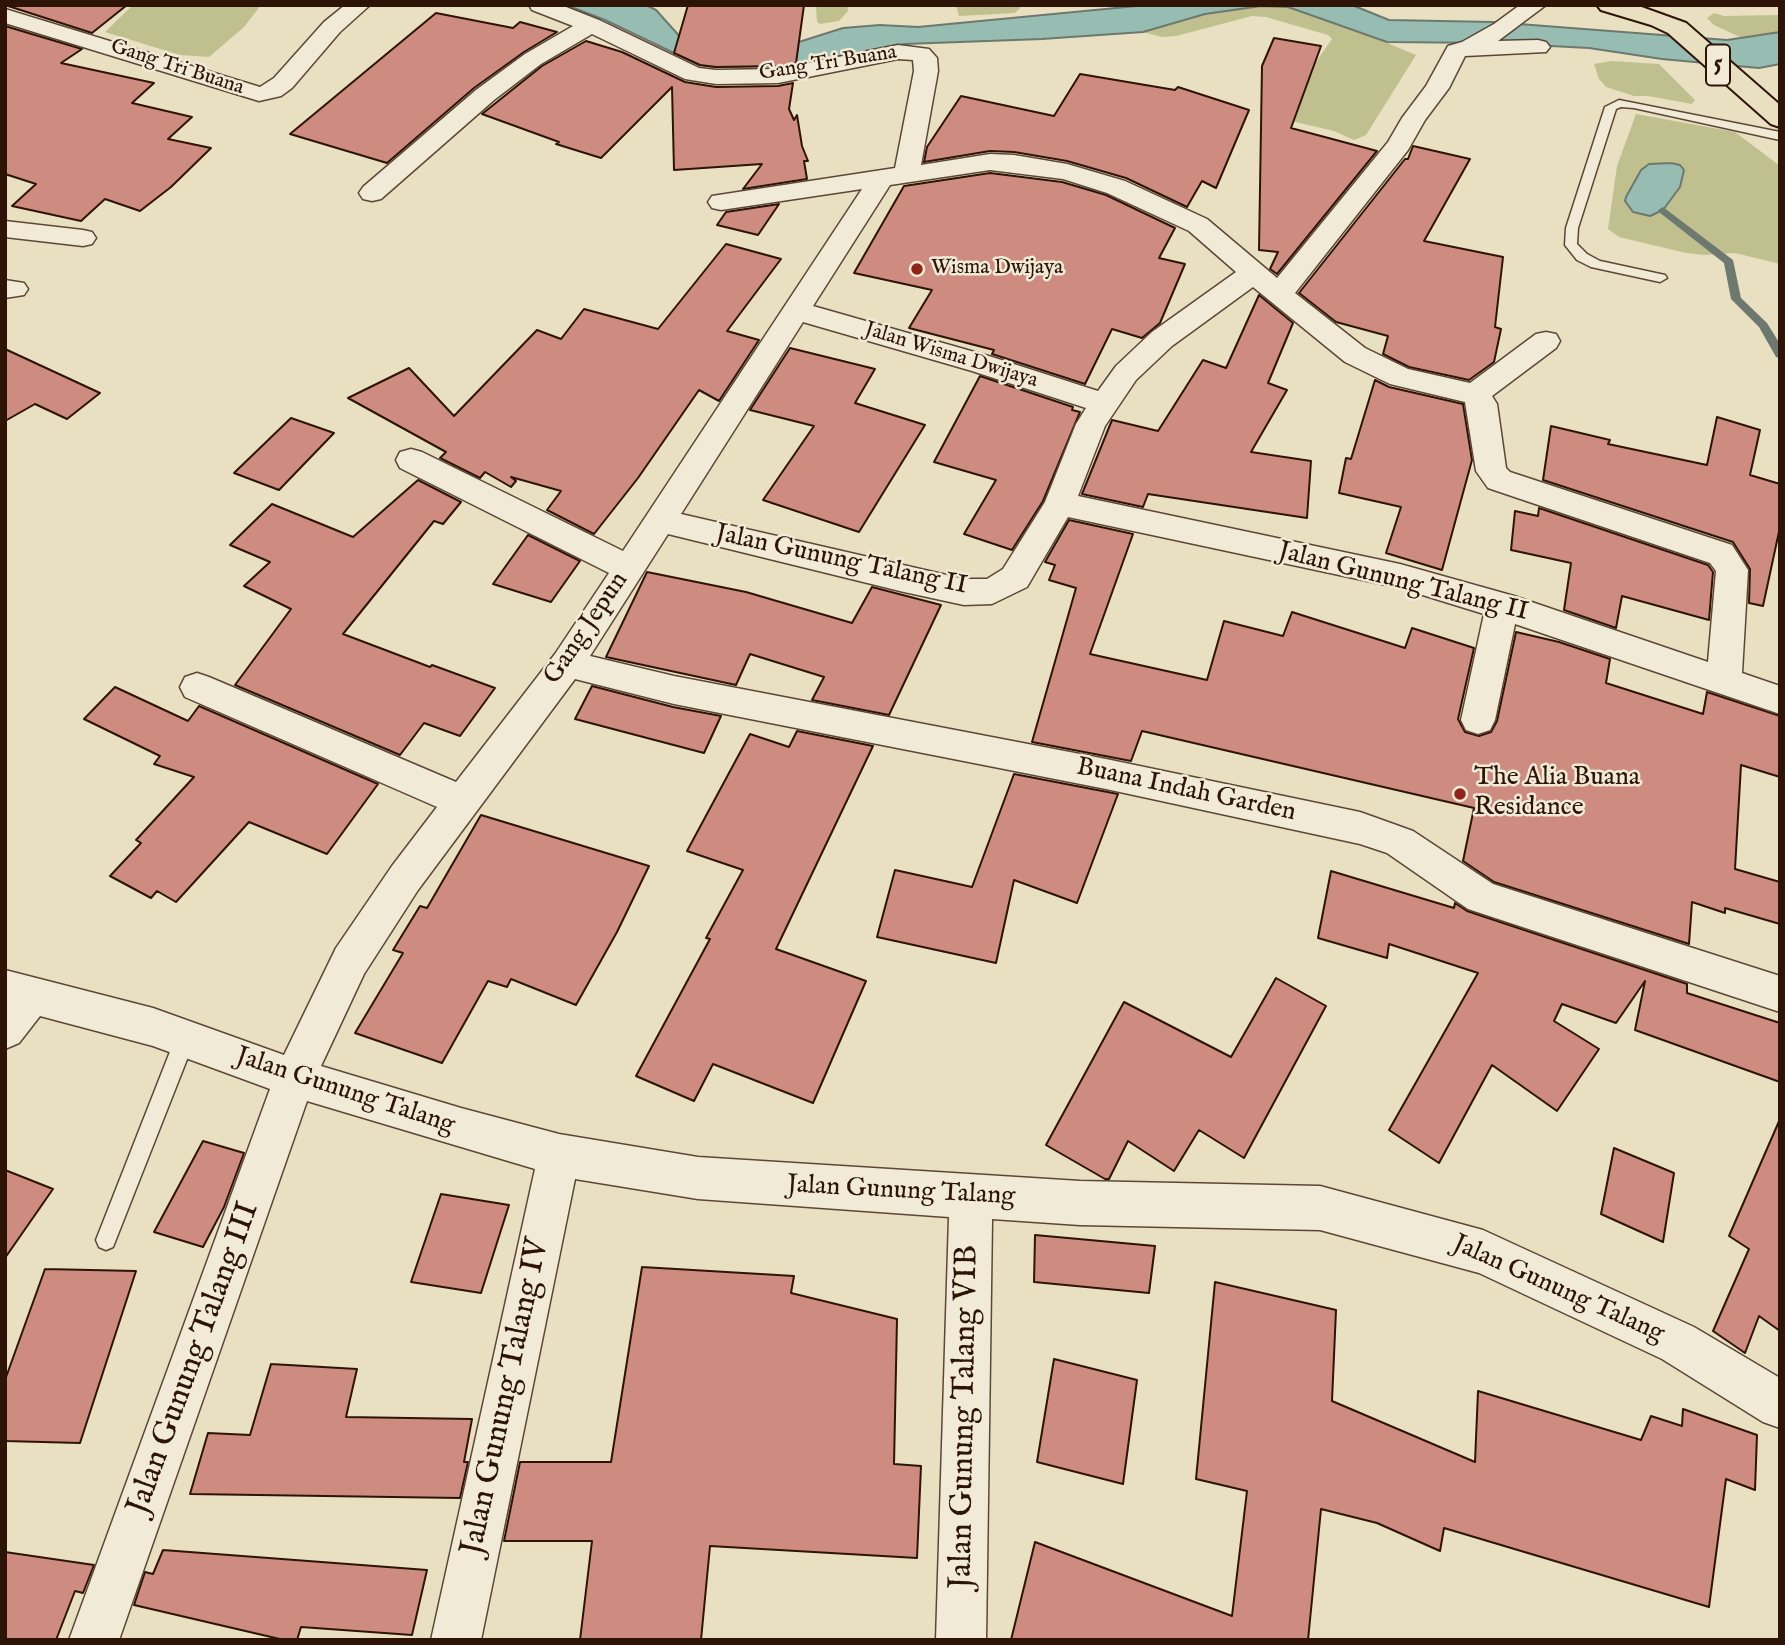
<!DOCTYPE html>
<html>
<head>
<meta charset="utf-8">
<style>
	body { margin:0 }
	#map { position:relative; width:1785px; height:1645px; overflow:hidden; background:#e9dfc1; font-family:"IM FELL English",serif }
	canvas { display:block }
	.frame { position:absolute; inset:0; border:7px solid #2d1407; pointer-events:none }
</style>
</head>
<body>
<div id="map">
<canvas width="1785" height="1645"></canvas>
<div class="frame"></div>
</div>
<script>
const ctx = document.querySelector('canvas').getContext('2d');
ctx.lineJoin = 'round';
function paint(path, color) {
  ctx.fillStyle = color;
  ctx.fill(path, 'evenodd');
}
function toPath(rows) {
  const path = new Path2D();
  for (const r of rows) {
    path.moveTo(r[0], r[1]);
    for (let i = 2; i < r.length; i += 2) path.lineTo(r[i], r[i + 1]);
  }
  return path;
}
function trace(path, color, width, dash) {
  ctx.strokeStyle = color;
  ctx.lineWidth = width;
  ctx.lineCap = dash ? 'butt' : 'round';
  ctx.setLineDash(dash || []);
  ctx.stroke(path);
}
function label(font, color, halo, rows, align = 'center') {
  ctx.font = font + ' "IM FELL English",serif';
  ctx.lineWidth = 5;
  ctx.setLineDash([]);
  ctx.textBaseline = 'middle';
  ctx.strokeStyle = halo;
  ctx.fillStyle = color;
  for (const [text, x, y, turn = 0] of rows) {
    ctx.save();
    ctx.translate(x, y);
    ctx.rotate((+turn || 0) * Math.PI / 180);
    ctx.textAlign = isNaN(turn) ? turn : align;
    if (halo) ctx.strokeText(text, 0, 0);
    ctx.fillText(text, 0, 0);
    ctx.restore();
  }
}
const green = toPath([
	[133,5,261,5,244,27,209,57,180,55,105,32],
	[816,5,847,5,848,11,839,21,820,24,817,22],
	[956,5,1023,5,1015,13,959,16],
	[1261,6,1288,7,1344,25,1416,55,1366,135,1354,140,1334,131,1287,120,1307,75,1332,39,1328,35,1266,17,1252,16,1176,36,1162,37,1143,32,1211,12],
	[1714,13,1724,16,1780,15,1780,32,1740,37,1714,25,1707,18],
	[1612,61,1659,64,1695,100,1692,104,1648,96,1634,96,1606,87,1599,79,1594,64],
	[1636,114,1735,132,1780,166,1780,264,1735,253,1704,255,1686,253,1619,237,1608,229,1617,166],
	[1641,170,1649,216,1633,212,1626,197]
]);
const water = toPath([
	[566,5,646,5,656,10,682,39,780,48,843,28,880,25,918,27,1147,5,1352,5,1389,20,1493,22,1727,40,1780,32,1780,64,1759,68,1662,59,1589,48,1493,43,1387,42,1288,7,1261,6,1205,14,1143,32,1042,39,905,44,786,66,713,67,699,65,605,20,566,5],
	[1671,163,1680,165,1684,170,1680,187,1663,210,1650,216,1633,212,1625,201,1626,197,1641,170,1649,164,1671,163]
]);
const stream = toPath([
	[1663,207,1733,260,1741,298,1767,323,1780,344,1780,358,1776,357,1759,327,1731,299,1724,263,1659,212,1658,210,1663,207]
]);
const building = toPath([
	[5,5,127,5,92,33,5,5],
	[688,5,804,5,796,63,778,66,716,67,700,65,674,53,688,5],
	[436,13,513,28,520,22,557,32,524,52,474,88,387,163,290,134,436,13],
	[5,26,82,49,61,63,154,83,132,103,192,117,168,139,211,148,171,187,140,211,105,199,81,221,12,206,36,184,5,174,5,26],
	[1274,38,1321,46,1291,128,1377,151,1277,274,1270,269,1278,252,1259,250,1262,66,1274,38],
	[586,41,622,52,685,82,716,87,778,86,793,83,789,109,794,120,797,115,802,146,808,161,804,161,807,179,743,189,762,164,674,170,672,87,601,158,556,144,559,142,482,114,542,66,586,41],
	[1080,74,1175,90,1178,87,1249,110,1216,188,1202,181,1187,207,1126,178,1067,161,1014,152,990,151,924,162,927,147,961,96,1054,116,1080,74],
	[1413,146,1470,159,1424,241,1503,257,1495,327,1501,329,1494,362,1469,380,1409,367,1383,354,1388,336,1336,322,1299,293,1405,159,1408,159,1413,146],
	[990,173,1062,182,1106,195,1175,228,1159,258,1185,264,1160,323,1142,338,1112,329,1085,384,992,354,994,350,909,328,932,290,854,273,904,186,990,173],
	[779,204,758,235,717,225,726,212,779,204],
	[726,244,781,259,727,331,759,340,719,401,699,390,638,478,594,534,547,510,561,491,511,477,516,481,511,487,485,472,480,478,440,458,446,452,348,398,409,368,454,416,537,330,561,339,584,309,658,329,726,244],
	[1259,295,1293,323,1268,383,1287,390,1251,452,1311,461,1307,518,1148,494,1143,507,1082,494,1112,420,1158,431,1203,360,1226,368,1259,295],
	[790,348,875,369,855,403,925,425,859,532,763,500,814,426,750,410,790,348],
	[5,349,100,393,67,419,35,404,5,421,5,349],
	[980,376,1073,407,1072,410,1080,412,1043,501,1012,550,964,534,996,480,934,462,980,376],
	[1375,380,1389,387,1463,404,1472,460,1442,570,1386,553,1401,507,1339,493,1346,458,1351,459,1375,380],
	[1717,417,1760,430,1750,475,1780,484,1780,527,1763,606,1749,603,1750,569,1733,542,1543,480,1551,426,1610,440,1608,444,1707,465,1717,417],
	[291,418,334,433,279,490,234,473,291,418],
	[418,480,461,502,443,524,434,521,343,634,430,667,432,665,495,688,460,736,424,723,400,755,235,685,291,609,244,586,270,562,230,545,272,504,353,537,418,480],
	[1539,508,1708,565,1713,572,1709,620,1622,596,1616,628,1564,610,1571,563,1511,550,1515,511,1538,516,1539,508],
	[1069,520,1133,534,1090,654,1207,680,1224,621,1283,636,1292,612,1405,648,1412,628,1474,648,1458,719,1465,732,1479,736,1491,732,1497,721,1516,632,1559,642,1610,659,1606,683,1703,714,1707,692,1780,716,1780,777,1741,765,1735,869,1780,882,1780,924,1725,908,1725,913,1692,902,1689,944,1494,882,1463,861,1474,808,1142,731,1131,761,1032,742,1076,588,1049,580,1055,565,1045,562,1069,520],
	[528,535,580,561,551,602,493,584,528,535],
	[647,572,746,592,852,623,872,587,941,605,889,715,812,700,824,677,750,654,736,685,606,657,647,572],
	[592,686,673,707,721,716,704,753,575,719,592,686],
	[115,687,188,721,199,706,378,784,327,854,249,822,176,902,157,891,151,898,110,876,141,843,136,840,194,777,154,764,160,756,84,719,115,687],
	[797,731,873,746,776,949,866,981,813,1103,713,1064,694,1101,636,1076,710,939,706,938,743,870,687,851,750,734,789,747,797,731],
	[1014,774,1118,794,1077,903,1014,880,996,963,877,937,895,870,972,887,1014,774],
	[481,815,649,866,617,932,576,1005,511,979,507,987,488,981,442,1063,355,1033,403,953,393,950,420,906,427,908,481,815],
	[1331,871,1454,908,1455,903,1467,911,1687,984,1687,993,1780,1023,1780,1082,1635,1030,1645,981,1616,1023,1562,1004,1554,1021,1599,1049,1557,1111,1492,1065,1439,1163,1389,1130,1478,973,1389,944,1387,958,1318,938,1331,871],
	[1276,978,1326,1006,1244,1158,1199,1130,1174,1171,1128,1141,1109,1179,1105,1179,1046,1145,1124,1002,1231,1057,1276,978],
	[1780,1119,1780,1331,1759,1316,1745,1353,1713,1331,1749,1249,1729,1236,1780,1119],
	[203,1141,244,1153,224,1207,203,1247,154,1232,203,1141],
	[1614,1148,1674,1173,1663,1242,1601,1214,1614,1148],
	[5,1170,53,1189,5,1258,5,1170],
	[441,1194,509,1205,481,1293,411,1282,441,1194],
	[1035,1235,1155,1246,1149,1293,1034,1282,1035,1235],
	[642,1267,794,1276,791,1293,897,1319,894,1464,921,1466,917,1558,710,1546,701,1640,580,1640,592,1541,504,1541,520,1462,611,1462,642,1267],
	[45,1269,136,1271,80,1443,5,1441,5,1380,45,1269],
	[1215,1282,1336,1310,1332,1401,1475,1462,1478,1391,1641,1440,1651,1416,1682,1426,1683,1409,1757,1435,1755,1490,1726,1479,1709,1607,1444,1528,1440,1551,1377,1523,1321,1509,1308,1640,1011,1640,1035,1542,1232,1616,1247,1491,1196,1479,1215,1282],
	[1054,1359,1137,1380,1123,1484,1037,1462,1054,1359],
	[271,1364,357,1369,346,1417,472,1419,464,1462,468,1462,460,1498,190,1494,208,1433,250,1435,271,1364],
	[163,1550,427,1570,412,1635,301,1627,297,1640,284,1640,134,1605,145,1572,153,1574,163,1550],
	[5,1552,94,1565,83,1593,75,1591,56,1640,5,1640,5,1552]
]);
const service = toPath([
	[1619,100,1780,132,1780,140,1634,108,1621,107,1616,109,1578,228,1577,244,1587,254,1600,261,1665,275,1667,278,1660,282,1591,267,1577,260,1565,245,1566,228,1605,107,1619,100],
	[185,1030,192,1033,195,1039,113,1247,106,1250,99,1247,96,1240,175,1039,178,1033,185,1030]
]);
const minor = toPath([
	[345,5,370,5,340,32,292,88,281,96,259,101,5,23,5,9,260,87,274,78,324,22,345,5],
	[529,5,561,5,599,20,699,68,716,70,778,69,898,45,929,49,937,58,938,71,921,165,990,154,1014,155,1067,164,1125,181,1207,219,1277,278,1388,142,1402,118,1426,86,1448,46,1462,42,1494,24,1520,5,1546,5,1498,41,1538,40,1546,42,1550,47,1546,52,1465,56,1449,88,1425,120,1408,150,1295,293,1365,348,1408,369,1470,383,1536,334,1546,332,1556,334,1560,341,1556,348,1492,396,1497,404,1506,468,1510,472,1732,545,1748,570,1742,673,1780,686,1780,714,1515,624,1495,720,1490,730,1478,734,1466,730,1461,720,1484,614,1400,588,1068,517,1027,587,992,604,964,605,904,592,668,534,590,656,674,676,1106,759,1360,812,1413,831,1493,884,1780,976,1780,1012,1468,909,1387,853,1360,844,1106,789,674,704,575,679,418,890,364,974,321,1066,461,1108,559,1134,698,1157,1080,1181,1320,1186,1483,1230,1694,1327,1780,1378,1780,1428,1763,1422,1662,1359,1479,1273,1320,1230,1080,1225,992,1219,986,1640,936,1640,949,1217,698,1199,575,1179,481,1640,431,1640,535,1169,307,1101,119,1640,69,1640,270,1089,153,1046,40,1016,19,1043,5,1049,5,970,153,1008,284,1055,336,948,392,866,437,807,185,697,180,687,185,677,197,673,209,677,456,782,555,654,609,573,400,468,396,460,400,452,411,449,422,452,623,551,862,189,721,210,712,208,708,202,712,196,895,168,914,71,913,60,898,59,778,83,716,84,685,79,592,34,541,64,494,100,381,199,372,201,363,199,359,193,363,187,476,90,525,54,573,26,532,10,529,5],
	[990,170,1063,179,1107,193,1189,231,1236,272,1152,332,1116,366,1098,391,992,357,813,306,890,185,990,170],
	[1253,287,1345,362,1390,384,1465,402,1476,471,1488,488,1710,563,1716,571,1708,662,1514,596,1400,564,1078,496,1105,426,1136,380,1172,346,1253,287],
	[803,322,972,371,1086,408,1076,424,1045,502,1003,569,987,579,964,579,681,514,803,322],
	[5,221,83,230,92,232,96,238,92,244,83,246,5,237,5,221],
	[5,280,24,283,28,289,24,295,5,298,5,280]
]);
const trunk = toPath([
	[1597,5,1636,5,1686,23,1780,105,1780,127,1771,124,1668,33,1651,25,1601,10,1597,5]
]);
const markers = [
	[917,269,7,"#8f2418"],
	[1460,794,7,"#8f2418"]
];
const farStreetnames = [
	["Gang Tri Buana",828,64,-9],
	["Gang Tri Buana",177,68,18],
	["Jalan Wisma Dwijaya",951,356,17]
];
const farPoinames = [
	["Wisma Dwijaya",931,269]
];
const shields = [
	[1718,65,24]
];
const shieldNames = [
	["5",1718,65]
];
const streetNames = [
	["Jalan Gunung Talang II",841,561,12],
	["Jalan Gunung Talang II",1403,583,14],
	["Gang Jepun",587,629,-56],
	["Buana Indah Garden",1186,791,12],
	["Jalan Gunung Talang",345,1092,18],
	["Jalan Gunung Talang",901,1192,3],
	["Jalan Gunung Talang",1558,1290,24]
];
const poiNames = [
	["The Alia Buana",1474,779],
	["Residance",1474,809]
];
const nearStreetnames = [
	["Jalan Gunung Talang III",195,1359,-70],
	["Jalan Gunung Talang IV",507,1397,-78],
	["Jalan Gunung Talang VIB",966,1417,-89]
];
paint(green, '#bfc08d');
paint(water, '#97bdb3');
trace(water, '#6d796e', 2);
paint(stream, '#6d796e');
paint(building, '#cd8c7f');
trace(building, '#2d1407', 2);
trace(service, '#5c4736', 3);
trace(minor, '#5c4736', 3);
trace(trunk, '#2d1407', 4);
paint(service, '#f1ead7');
paint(minor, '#f1ead7');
paint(trunk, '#e9dfc1');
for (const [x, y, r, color] of markers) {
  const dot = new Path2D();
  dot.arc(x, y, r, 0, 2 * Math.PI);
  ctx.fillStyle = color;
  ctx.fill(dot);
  trace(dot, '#f1ead7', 2.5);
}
label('21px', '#2d1407', '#f1ead7', farStreetnames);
label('21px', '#2d1407', '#f1ead7', farPoinames, 'left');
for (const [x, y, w] of shields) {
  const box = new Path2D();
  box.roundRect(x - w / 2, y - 20.5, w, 41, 5);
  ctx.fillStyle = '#f1ead7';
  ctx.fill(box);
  trace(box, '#2d1407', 2);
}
label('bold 24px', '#2d1407', null, shieldNames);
label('26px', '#2d1407', '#f1ead7', streetNames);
label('26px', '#2d1407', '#f1ead7', poiNames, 'left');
label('32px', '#2d1407', '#f1ead7', nearStreetnames);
</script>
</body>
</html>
